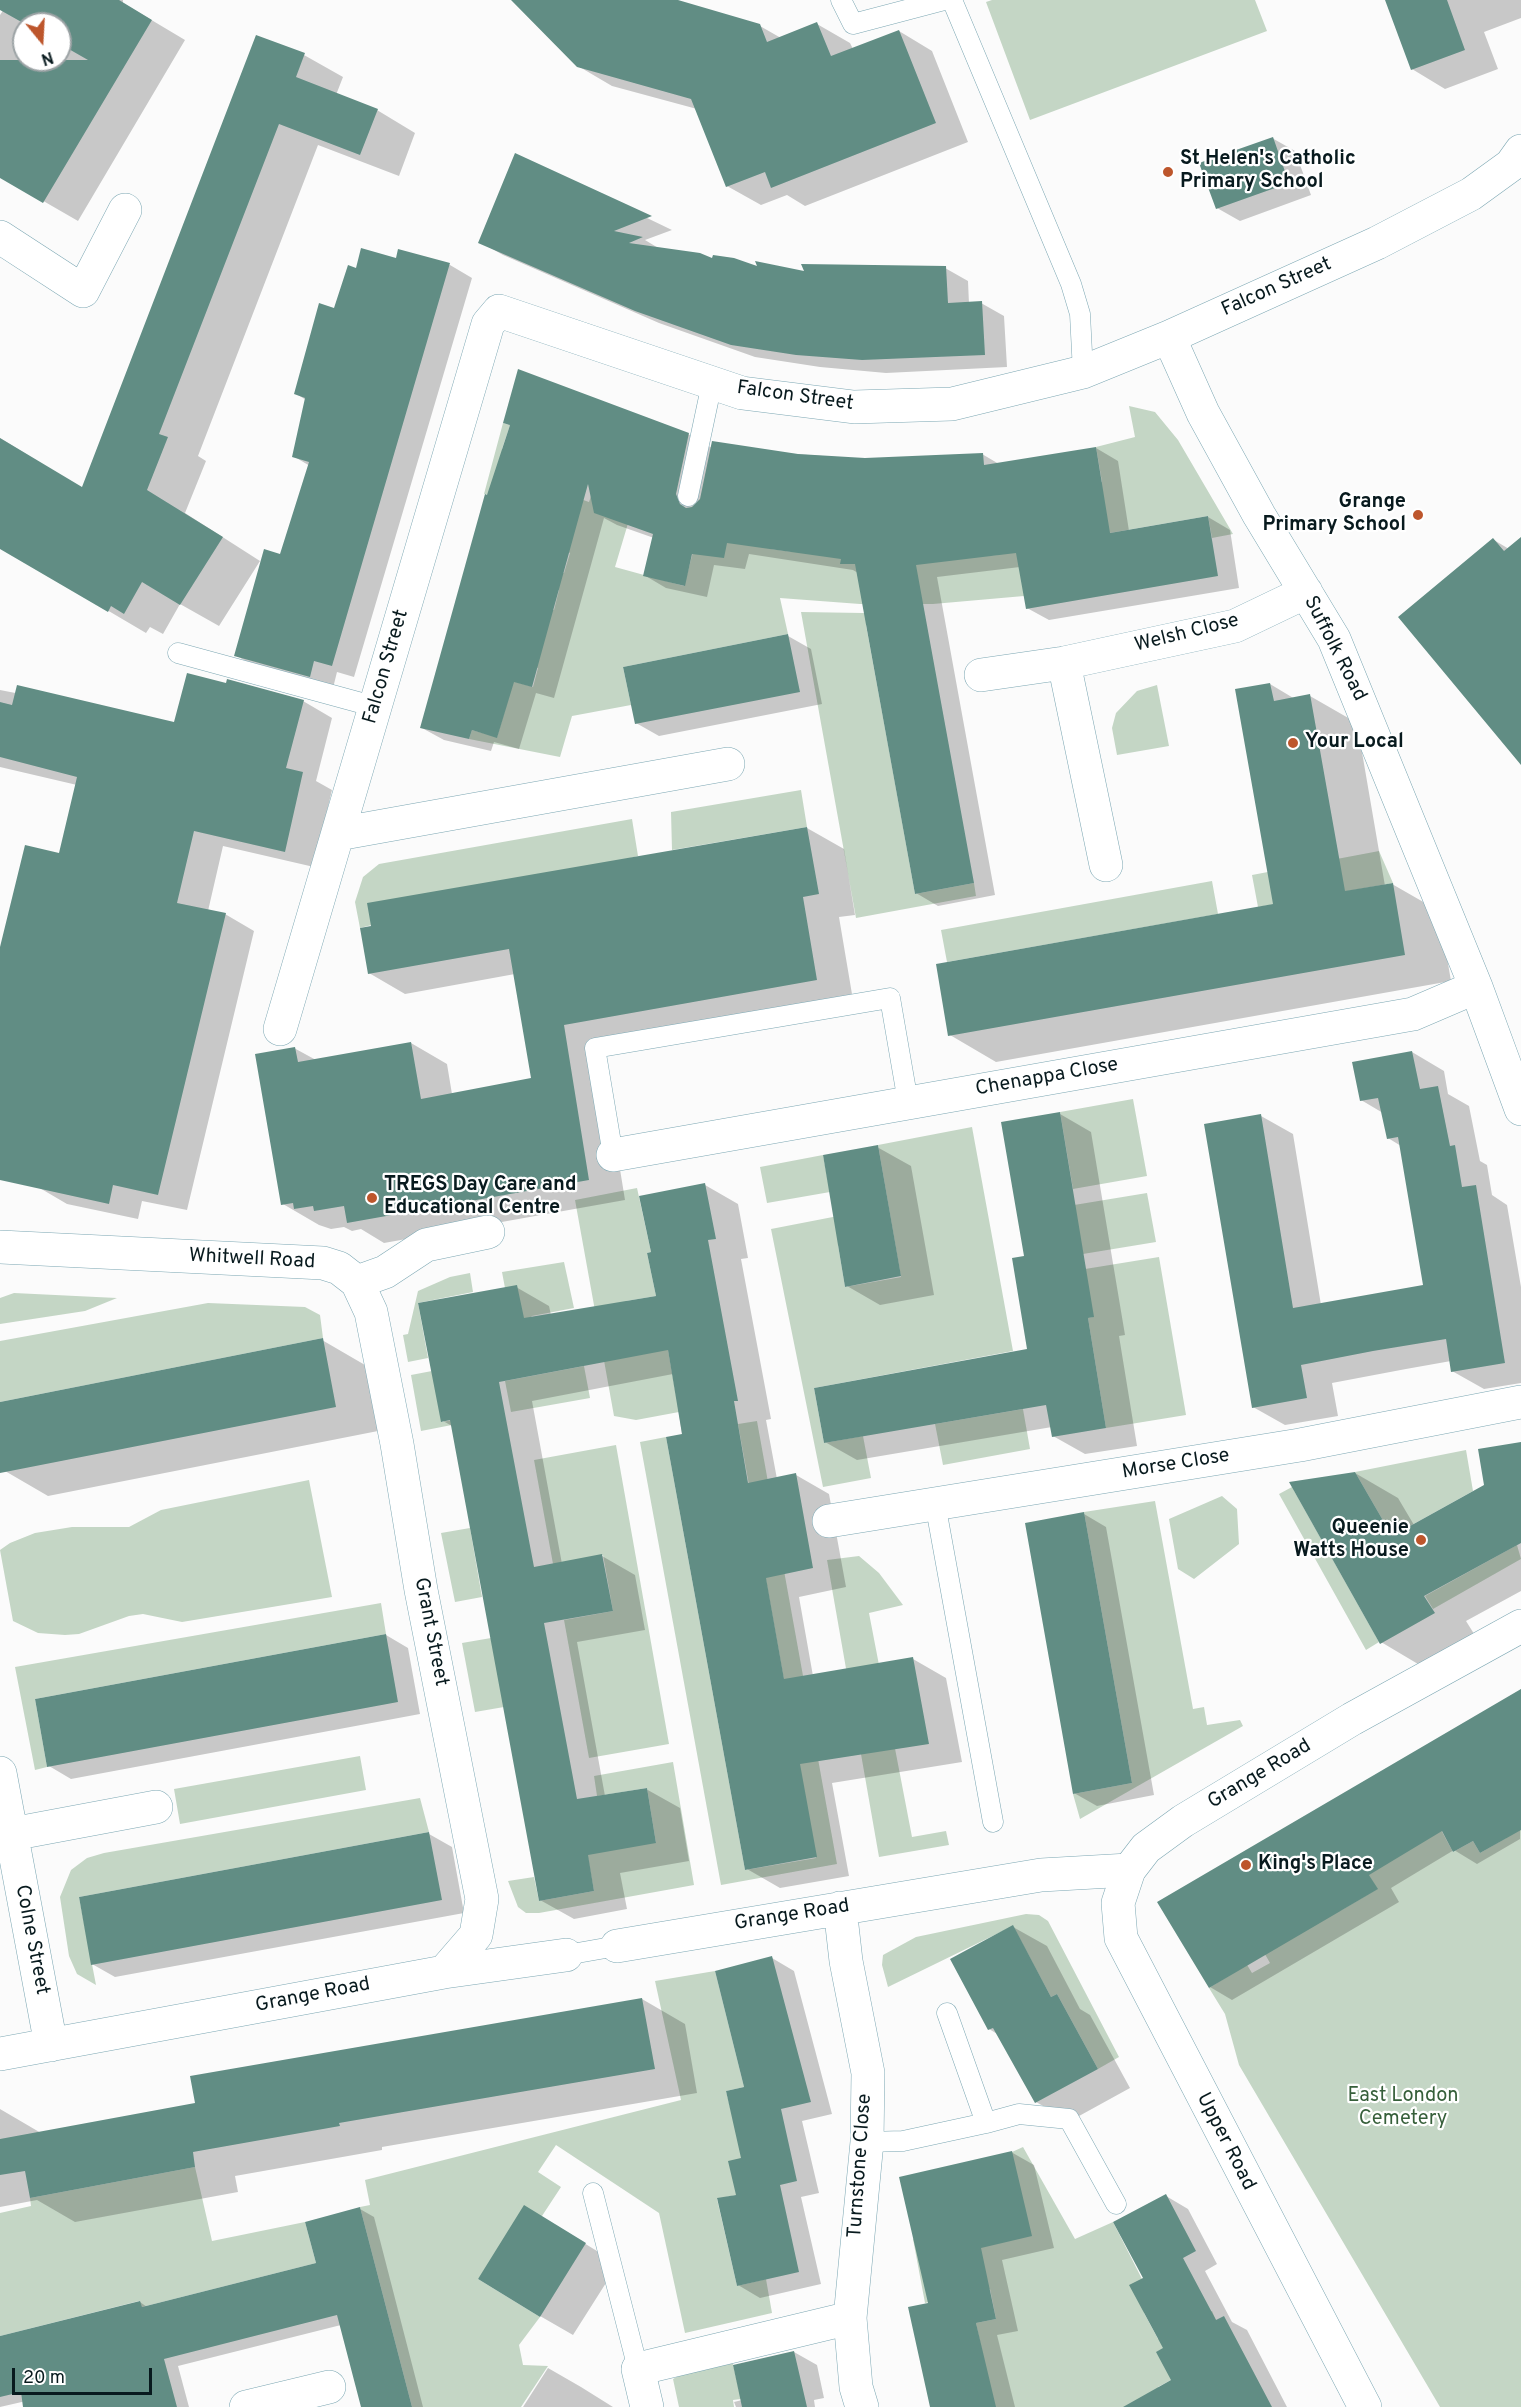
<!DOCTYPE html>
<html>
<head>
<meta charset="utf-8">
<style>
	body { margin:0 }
	#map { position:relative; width:1521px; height:2407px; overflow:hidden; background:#fbfbfb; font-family:Overpass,sans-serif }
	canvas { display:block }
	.north { position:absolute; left:12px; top:12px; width:60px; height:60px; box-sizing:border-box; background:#fff; border:2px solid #9ca3a5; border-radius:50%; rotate:162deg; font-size:16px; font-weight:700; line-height:24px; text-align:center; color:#081a1e }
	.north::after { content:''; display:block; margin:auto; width:21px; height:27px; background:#bd562c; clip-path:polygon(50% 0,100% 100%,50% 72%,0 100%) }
	.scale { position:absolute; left:12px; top:2368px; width:140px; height:27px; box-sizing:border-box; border:3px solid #081a1e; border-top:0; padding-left:8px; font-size:18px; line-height:21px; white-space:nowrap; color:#081a1e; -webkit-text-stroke:4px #fff; paint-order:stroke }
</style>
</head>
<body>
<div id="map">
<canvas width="1521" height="2407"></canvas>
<div class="north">N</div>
<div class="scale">20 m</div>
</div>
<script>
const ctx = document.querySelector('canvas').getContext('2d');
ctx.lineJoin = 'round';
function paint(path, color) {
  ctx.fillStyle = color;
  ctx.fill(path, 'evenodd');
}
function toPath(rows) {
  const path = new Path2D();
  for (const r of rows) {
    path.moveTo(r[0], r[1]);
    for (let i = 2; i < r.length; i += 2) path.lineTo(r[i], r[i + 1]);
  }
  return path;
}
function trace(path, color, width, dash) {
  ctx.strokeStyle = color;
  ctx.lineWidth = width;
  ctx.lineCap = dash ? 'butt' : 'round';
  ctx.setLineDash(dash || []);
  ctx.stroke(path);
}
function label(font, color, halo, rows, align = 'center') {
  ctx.font = font + ' Overpass,sans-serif';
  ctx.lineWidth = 4.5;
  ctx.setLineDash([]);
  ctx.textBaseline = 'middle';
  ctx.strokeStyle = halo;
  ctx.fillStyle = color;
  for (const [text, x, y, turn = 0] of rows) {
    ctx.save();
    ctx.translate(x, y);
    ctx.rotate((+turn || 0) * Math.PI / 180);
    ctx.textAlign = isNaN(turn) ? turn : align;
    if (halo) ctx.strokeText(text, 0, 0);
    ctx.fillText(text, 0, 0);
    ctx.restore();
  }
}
const green = toPath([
	[992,0,1255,0,1267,31,1030,120,986,2],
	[1129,406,1155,412,1178,440,1233,534,1212,538,1208,516,1069,540,1024,596,933,604,860,604,780,598,788,634,623,667,631,705,572,716,560,757,469,739,472,730,497,737,509,696,489,674,533,687,538,668,529,665,535,605,554,610,559,590,519,579,523,561,564,573,570,553,550,544,559,516,484,494,503,423,510,425,502,449,569,495,589,502,592,493,635,500,615,567,684,586,693,552,730,527,771,549,793,552,841,535,841,564,998,555,990,500,1102,482,1096,447,1135,437],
	[801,612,925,614,866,625,890,756,915,894,974,883,976,896,856,918],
	[1157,685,1169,746,1117,755,1112,728,1116,713,1137,691],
	[801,790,807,827,672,850,671,812],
	[632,819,638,856,360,928,355,902,363,877,379,864],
	[1379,851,1393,883,1258,907,1252,875],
	[1212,881,1218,914,947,962,941,930],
	[1133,1099,1147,1176,1073,1189,1060,1112],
	[972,1127,1013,1351,814,1388,824,1443,863,1436,871,1478,823,1487,771,1229,838,1216,838,1245,845,1287,901,1277,878,1145],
	[823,1155,830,1192,767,1203,760,1167],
	[637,1188,651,1252,647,1253,656,1296,626,1301,668,1350,679,1412,636,1420,614,1416,575,1200],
	[1147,1193,1156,1242,1083,1254,1074,1205],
	[1159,1257,1186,1415,1106,1428,1088,1318,1093,1317,1085,1269],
	[564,1262,574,1308,532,1316,524,1324,505,1288,502,1272],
	[470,1273,473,1292,418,1303,428,1358,408,1362,403,1335,408,1334,418,1291,450,1277],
	[14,1293,117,1298,85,1311,0,1324,0,1298],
	[208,1303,305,1307,320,1315,323,1338,0,1402,0,1341],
	[584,1366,590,1398,511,1412,505,1381],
	[432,1371,442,1422,497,1412,498,1416,421,1431,411,1375],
	[1023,1409,1030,1449,943,1465,935,1424],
	[757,1421,837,1864,721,1885,640,1442,666,1437,745,1870,816,1858,738,1424],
	[616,1445,669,1744,589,1758,564,1620,613,1611,603,1555,553,1564,534,1460],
	[1466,1450,1473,1491,1392,1536,1355,1472],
	[309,1480,332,1597,182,1622,143,1614,129,1616,79,1634,65,1635,38,1633,13,1621,0,1550,10,1543,35,1533,72,1527,129,1527,161,1510],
	[1292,1487,1379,1642,1366,1650,1279,1494],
	[1222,1496,1237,1509,1239,1544,1194,1579,1178,1569,1169,1519],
	[1155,1501,1193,1709,1204,1707,1207,1725,1240,1720,1243,1726,1080,1819,1073,1794,1132,1783,1084,1512],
	[470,1528,482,1597,455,1602,441,1533],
	[1517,1545,1521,1559,1433,1609,1425,1596],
	[859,1556,879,1573,903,1605,869,1613,912,1837,946,1831,949,1845,879,1857,827,1560],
	[381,1603,386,1634,35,1699,47,1767,35,1770,15,1667],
	[491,1638,504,1707,475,1712,462,1643],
	[360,1756,366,1790,180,1824,174,1789],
	[673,1762,694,1885,539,1913,526,1913,518,1907,508,1881,534,1877,539,1901,594,1891,585,1842,656,1843,647,1788,597,1796,594,1776],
	[420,1798,429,1832,79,1897,96,1985,77,1974,69,1956,60,1897,71,1870,87,1858,104,1853],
	[1521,1801,1521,2407,1440,2407,1239,2065,1225,2014,1209,1988,1235,1972,1229,1935,1252,1973,1270,1963,1242,1914,1340,1911,1377,1889,1353,1848,1427,1804,1453,1852,1473,1841,1480,1853,1506,1838],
	[1026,1914,1039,1915,1048,1921,1119,2057,1098,2069,1057,1994,1051,1997,1013,1926,888,1987,882,1965,883,1955,916,1937],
	[715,1971,744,2087,726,2091,743,2158,736,2195,717,2199,737,2286,766,2279,772,2313,685,2333,659,2213,556,2145,538,2172,561,2187,542,2216,478,2279,540,2317,519,2345,523,2365,548,2366,521,2407,412,2407,360,2207,370,2205,365,2180,681,2100,655,1981],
	[1023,2147,1075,2239,1113,2222,1142,2279,1144,2313,1158,2339,1212,2311,1216,2320,1171,2380,1158,2387,1169,2407,994,2407,976,2323,996,2319,990,2289,925,2303,913,2239,944,2232,1012,2152],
	[195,2167,212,2241,305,2222,316,2263,142,2307,139,2301,0,2336,0,2213,31,2206,30,2198],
	[732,2360,741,2399,733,2400,734,2407,679,2407,673,2379,693,2368]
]);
const shadow = toPath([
	[10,0,123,0,123,3,185,40,78,221,0,176,0,15],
	[24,24,60,24,60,60,24,60],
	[513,0,672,0,760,26,781,38,817,24,850,43,853,49,899,31,932,51,968,142,805,206,787,195,761,205,727,186,697,109,612,86,578,66],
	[1386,0,1521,0,1521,18,1484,32,1498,69,1445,89,1412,69],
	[257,37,304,55,343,77,336,95,377,110,415,133,399,176,318,145,198,456,206,461,185,513,260,561,219,626,180,604,163,634,150,627,146,633,0,547,0,438,83,489],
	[1272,138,1295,151,1311,195,1240,221,1217,208],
	[516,155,672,230,645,240,660,249,760,268,806,273,945,268,968,281,969,304,981,303,1004,316,1007,367,886,373,820,367,755,357,659,323,503,255,480,242],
	[399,251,450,265,472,278,354,677,337,672,333,688,258,668,235,655,281,556,310,466,293,456,306,400,295,393,357,269,397,260],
	[505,423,688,434,712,448,865,459,982,454,999,464,1096,448,1118,461,1129,531,1208,517,1230,530,1239,588,1049,620,1027,608,1020,567,937,577,995,895,938,906,916,893,858,573,853,570,749,554,745,569,714,565,707,597,666,588,644,575,654,538,617,525,604,518,554,698,536,693,519,749,494,742,491,751,444,740,422,728,511,426],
	[1521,539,1521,762,1494,540,1509,549],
	[788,636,811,649,822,704,659,736,636,723],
	[1270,684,1295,699,1310,696,1357,723,1385,886,1392,884,1439,911,1451,981,996,1062,950,1035,1275,905],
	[0,690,175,724,303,701,332,718,316,781,332,790,314,867,223,846,208,911,225,914,254,931,187,1210,142,1201,138,1219,67,1204,38,1187,0,1173,0,953,61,855,77,785,0,767],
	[807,828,844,849,855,915,839,917,853,1000,600,1046,625,1200,384,1243,361,1229,352,1231,344,1227,331,1229,319,1225,283,1204,294,1048,316,1060,411,1043,447,1064,452,1094,533,1080,515,974,405,994,369,973],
	[1412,1052,1444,1071,1448,1094,1469,1106,1480,1161,1487,1165,1492,1195,1507,1205,1521,1287,1521,1383,1484,1389,1452,1371,1451,1361,1406,1369,1332,1383,1338,1416,1285,1425,1253,1407,1261,1116,1293,1134,1321,1305,1425,1286,1401,1146,1388,1138,1383,1113,1361,1100],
	[1060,1114,1091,1132,1125,1335,1119,1336,1137,1446,1085,1454,1053,1436,1052,1427,857,1460,825,1442,1029,1350,1026,1258],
	[877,1147,911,1166,934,1295,880,1305,847,1286],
	[705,1185,738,1204,748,1258,741,1259,771,1419,766,1420,777,1479,796,1475,829,1494,846,1587,799,1597,813,1676,913,1659,946,1678,962,1762,832,1783,849,1876,780,1888,747,1869,673,1374,532,1401,562,1564,602,1556,635,1575,645,1630,577,1642,605,1796,646,1789,680,1808,689,1861,620,1873,627,1909,574,1919,540,1900,452,1426,443,1421,516,1287,549,1306,551,1315,657,1297,653,1254],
	[322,1340,365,1365,378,1431,48,1496,5,1471,0,1446,0,1404],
	[1521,1443,1521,1591,1466,1621,1476,1637,1423,1667,1381,1642,1355,1473,1398,1498,1414,1525,1485,1486],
	[1084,1514,1106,1527,1154,1795,1097,1806,1074,1793],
	[386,1635,408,1648,420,1714,71,1779,49,1766],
	[1521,1689,1520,1839,1477,1864,1454,1850,1391,1888,1399,1902,1232,2000,1210,1987],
	[429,1834,452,1847,464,1913,115,1977,92,1964],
	[1013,1927,1047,1946,1080,2009,1090,2015,1130,2088,1070,2121,1036,2102,999,2035,989,2029],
	[772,1958,794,1971,832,2114,802,2121,819,2193,801,2197,821,2284,760,2298,738,2285,738,2196,743,2160,745,2088],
	[642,1999,685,2024,697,2093,382,2147,382,2150,235,2176,238,2192,75,2222,37,2200,0,2207,0,2109,41,2133,197,2104],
	[1011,2152,1034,2165,1054,2248,1002,2260,1018,2331,997,2335,1015,2407,932,2407,930,2304],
	[1166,2196,1188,2209,1217,2264,1205,2271,1232,2322,1247,2330,1287,2407,1187,2407,1165,2349,1145,2279],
	[360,2209,374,2217,423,2407,362,2407,341,2325,178,2366,189,2407,79,2407,74,2390,0,2407,0,2338,140,2302,147,2307,318,2264],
	[558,2227,618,2264,573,2335,540,2316],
	[794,2352,817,2365,824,2398,814,2400,815,2407,736,2407,734,2402,742,2400],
	[548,2368,581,2387,613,2407,523,2407]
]);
const building = toPath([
	[0,0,119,0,152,20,43,203,0,178,0,60,88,60,60,44,60,24,25,24,0,10],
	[511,0,678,0,760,24,767,42,817,22,831,56,899,30,936,123,771,188,765,172,726,187,691,99,577,67],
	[1385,0,1447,0,1465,50,1411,70],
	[256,35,305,53,296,77,378,109,360,155,279,124,159,434,168,437,147,490,223,537,180,605,142,582,124,614,111,606,108,612,0,549,0,438,82,487],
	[1273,137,1289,183,1216,209,1199,163],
	[515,153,652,216,614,231,643,237,629,243,700,253,712,258,713,255,734,258,757,266,755,261,804,271,801,264,946,266,948,303,982,301,985,355,862,360,796,355,731,345,635,311,478,243],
	[361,248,396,258,398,249,450,263,332,666,314,661,310,677,234,656,264,549,280,554,309,462,292,457,305,398,294,394,319,303,334,308,348,265,356,268],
	[518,369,689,433,676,494,680,504,686,508,692,507,700,499,712,441,798,454,865,458,983,453,984,465,1096,447,1110,533,1208,516,1218,576,1026,609,1016,553,916,565,974,883,915,894,855,564,840,564,841,559,727,543,724,558,692,554,685,586,643,576,653,534,594,513,588,484,532,687,514,682,497,738,472,730,469,739,420,728,485,494,487,495,510,425,503,423],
	[1521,537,1521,765,1398,617,1493,538,1504,551],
	[788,634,800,692,635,724,623,667],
	[187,673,226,683,227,679,304,700,286,768,303,772,285,852,194,831,177,903,226,913,158,1195,113,1185,109,1204,0,1180,0,947,25,845,59,853,77,777,0,757,0,702,12,705,17,685,174,722],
	[1270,683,1274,701,1310,694,1345,891,1393,883,1405,955,948,1036,936,964,1273,904,1235,689],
	[807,827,819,894,803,897,817,980,564,1025,589,1180,347,1223,344,1206,314,1211,313,1206,294,1209,293,1203,281,1205,255,1054,295,1047,298,1062,411,1042,421,1099,531,1078,509,949,368,974,360,928,371,926,367,903],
	[1412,1051,1420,1089,1438,1086,1450,1146,1455,1145,1462,1187,1476,1185,1505,1363,1451,1372,1446,1339,1373,1351,1301,1365,1307,1398,1252,1408,1204,1124,1261,1114,1293,1308,1423,1285,1398,1137,1387,1139,1378,1098,1360,1101,1352,1062],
	[1060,1112,1094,1317,1088,1318,1106,1428,1052,1437,1046,1405,824,1443,814,1388,1027,1349,1012,1258,1024,1256,1001,1122],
	[878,1145,901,1276,845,1287,823,1155],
	[705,1183,716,1239,708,1240,738,1401,734,1401,748,1483,796,1473,813,1568,766,1578,784,1679,913,1657,929,1744,800,1764,817,1857,745,1870,666,1437,682,1434,668,1350,499,1382,534,1567,602,1554,613,1611,544,1623,577,1799,647,1788,656,1843,588,1855,594,1891,539,1901,450,1420,441,1422,418,1303,517,1285,524,1318,656,1296,647,1253,651,1252,639,1196],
	[323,1338,336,1407,0,1473,0,1402],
	[1521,1442,1521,1543,1424,1596,1435,1613,1380,1644,1289,1482,1355,1472,1392,1536,1484,1485,1478,1449],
	[1084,1512,1132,1783,1073,1794,1025,1523],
	[386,1634,398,1702,47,1767,35,1699],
	[1521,1689,1521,1830,1480,1853,1473,1841,1453,1852,1442,1831,1369,1875,1378,1889,1209,1988,1157,1902],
	[429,1832,442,1900,91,1965,79,1897],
	[1013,1925,1051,1997,1057,1994,1098,2069,1035,2103,993,2028,988,2030,950,1959],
	[772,1956,811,2102,781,2109,797,2181,780,2185,799,2272,737,2286,717,2198,736,2195,728,2161,741,2158,726,2091,744,2087,715,1971],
	[642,1998,655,2069,339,2123,340,2126,193,2152,195,2167,30,2198,25,2171,0,2175,0,2139,195,2103,190,2076],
	[1012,2151,1032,2236,981,2248,996,2319,976,2323,996,2407,930,2407,908,2307,928,2303,899,2177],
	[1166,2194,1196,2251,1183,2258,1216,2320,1224,2316,1272,2407,1123,2407,1171,2380,1156,2352,1163,2348,1129,2285,1143,2278,1113,2222],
	[524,2205,586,2243,540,2317,478,2279],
	[360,2207,412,2407,361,2407,337,2315,164,2359,177,2407,23,2407,21,2392,0,2397,0,2336,140,2301,142,2307,316,2263,305,2222],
	[794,2351,807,2407,742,2407,733,2365]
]);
const lane = toPath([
	[841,0,853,24,944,0],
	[952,0,1071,284,1080,314,1083,372],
	[688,496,712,383],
	[178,653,376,707],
	[613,1155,595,1048,890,998,908,1102],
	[935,1503,993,1822],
	[566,1955,617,1946],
	[986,2123,1019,2114,1069,2119,1116,2204],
	[867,2142,903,2141,986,2123,947,2013],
	[593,2193,638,2369]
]);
const street = toPath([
	[0,237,83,291,125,210],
	[1169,337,1203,413,1259,515,1334,639,1476,987,1521,1109],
	[1064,663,1106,865],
	[981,675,1064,663,1235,626,1306,592],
	[338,834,728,764],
	[280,1029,488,324,499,311,742,393,854,407,952,404,1083,372,1169,337,1377,243,1471,194,1511,165,1521,151],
	[613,1155,1413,1014,1476,987],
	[0,1247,323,1263,339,1268,357,1282,371,1312,397,1444,421,1590,482,1899,476,1935,444,1972],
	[357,1282,385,1272,426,1245,488,1232],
	[829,1521,1300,1445,1521,1402],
	[0,1773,51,2045],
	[12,1834,156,1807],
	[840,1908,846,1961,868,2073,867,2142,850,2318,856,2387,862,2407],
	[617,1946,1041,1875,1129,1870],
	[0,2054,444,1972,566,1955],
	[246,2407,329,2387],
	[647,2407,638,2369,850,2318]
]);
const secondary = toPath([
	[1365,2407,1121,1938,1118,1903,1129,1870,1146,1848,1183,1821,1352,1719,1521,1626]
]);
const markers = [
	[1168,172,6,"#bd562c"],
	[1418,515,6,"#bd562c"],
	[1293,743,6,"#bd562c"],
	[372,1198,6,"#bd562c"],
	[1421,1540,6,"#bd562c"],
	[1246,1865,6,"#bd562c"]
];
const poiNames = [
	["St Helen's Catholic",1180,160],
	["Primary School",1180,183],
	["Grange",1406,503,"right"],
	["Primary School",1406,526,"right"],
	["Your Local",1305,743],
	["TREGS Day Care and",384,1186],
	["Educational Centre",384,1209],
	["Queenie",1409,1529,"right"],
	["Watts House",1409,1552,"right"],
	["King's Place",1258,1865]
];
const streetNames = [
	["Falcon Street",1277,288,-24],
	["Falcon Street",795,397,8],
	["Welsh Close",1187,634,-14],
	["Suffolk Road",1334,649,63],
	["Falcon Street",387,667,-74],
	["Chenappa Close",1047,1078,-10],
	["Whitwell Road",252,1260,3],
	["Morse Close",1176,1465,-9],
	["Grant Street",430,1632,79],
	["Grange Road",1260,1775,-31],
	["Grange Road",792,1916,-9],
	["Colne Street",31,1940,79],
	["Grange Road",313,1996,-11],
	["Upper Road",1225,2142,63],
	["Turnstone Close",861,2166,-86]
];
const parkNames = [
	["East London",1403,2097],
	["Cemetery",1403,2120]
];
paint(green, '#c4d6c5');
paint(shadow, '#0003');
paint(building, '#618d84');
trace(lane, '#7ca7b3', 21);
trace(street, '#7ca7b3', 34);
trace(secondary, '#7ca7b3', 34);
trace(lane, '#fff', 20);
trace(street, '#fff', 33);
trace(secondary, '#fff', 33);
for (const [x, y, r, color] of markers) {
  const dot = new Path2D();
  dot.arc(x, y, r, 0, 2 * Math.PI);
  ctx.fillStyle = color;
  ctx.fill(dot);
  trace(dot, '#fff', 2);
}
label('bold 20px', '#081a1e', '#fff', poiNames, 'left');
label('20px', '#081a1e', '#fff', streetNames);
label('20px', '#365f3a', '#fff', parkNames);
</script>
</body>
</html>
